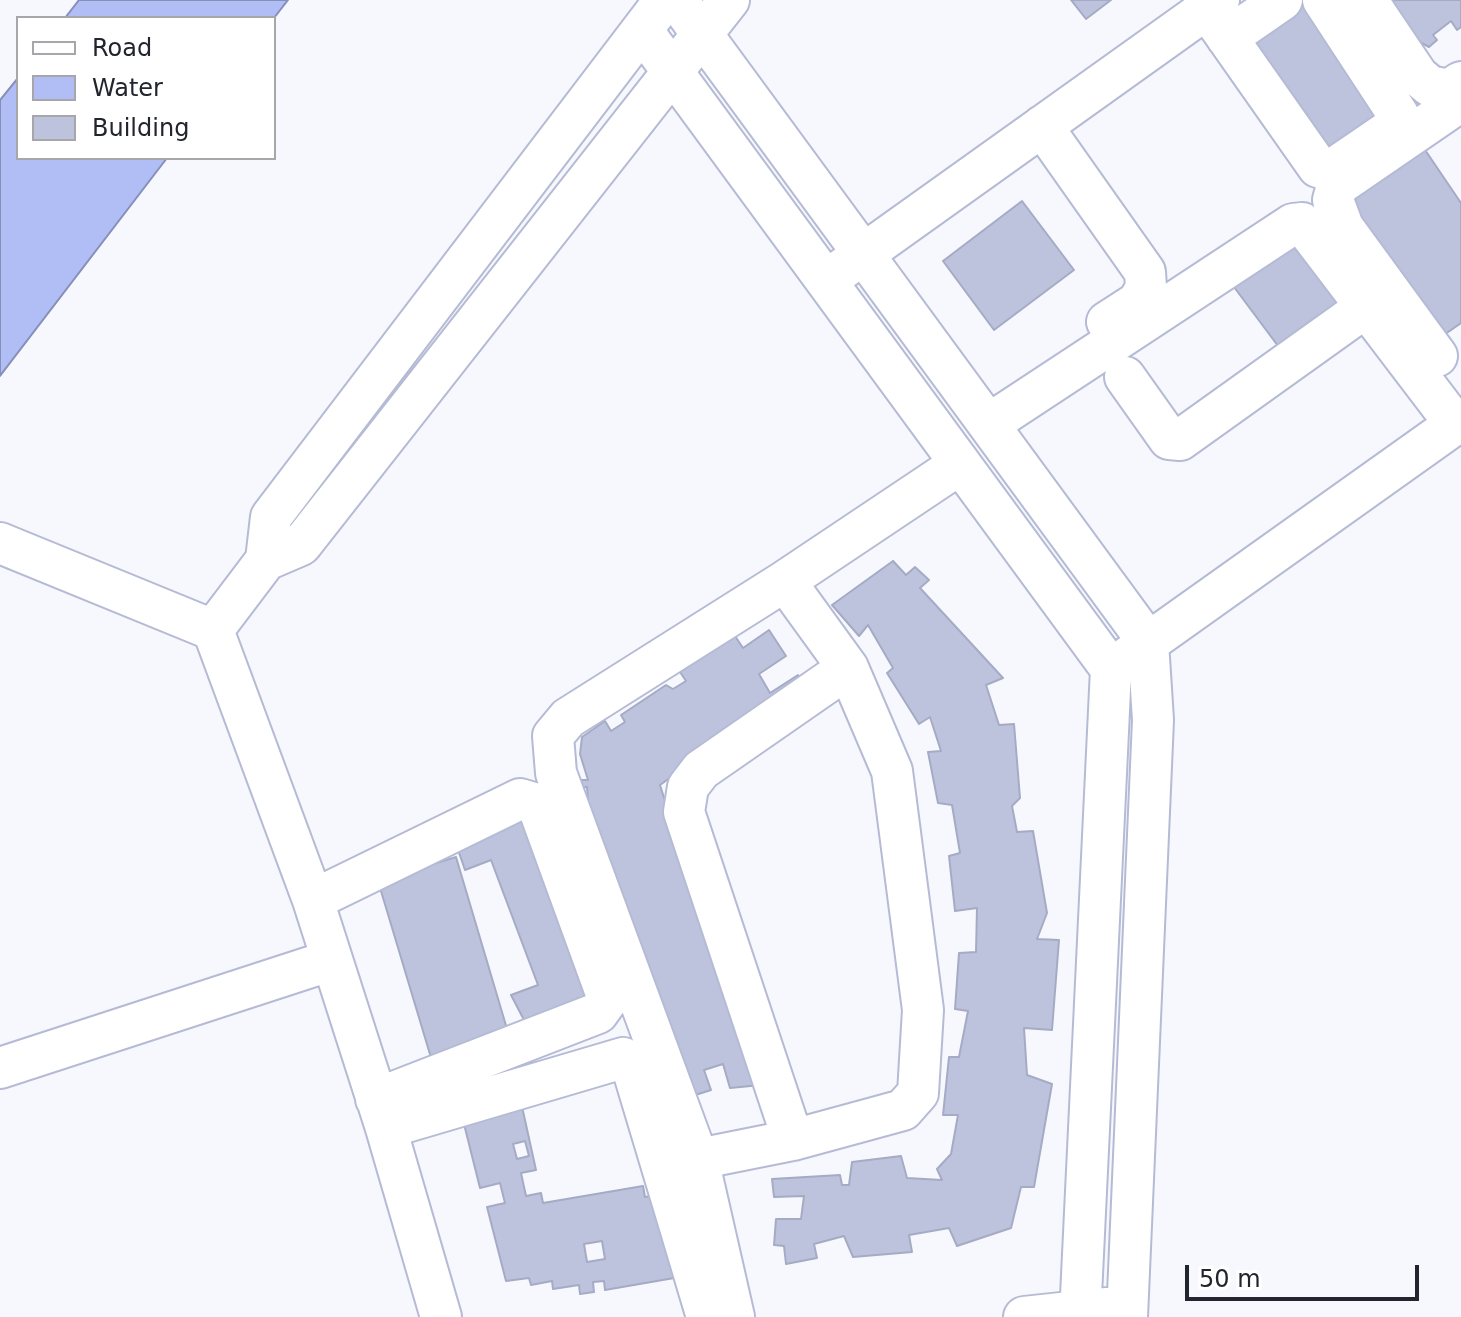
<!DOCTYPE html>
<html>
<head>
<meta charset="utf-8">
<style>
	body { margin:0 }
	#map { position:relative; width:1461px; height:1317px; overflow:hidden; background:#f7f8fd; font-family:"DejaVu Sans",sans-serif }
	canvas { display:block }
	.legend { position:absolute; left:16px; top:16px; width:260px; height:144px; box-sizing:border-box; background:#fff; border:2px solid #a7a7ab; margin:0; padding:10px 14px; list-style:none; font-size:24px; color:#22242e }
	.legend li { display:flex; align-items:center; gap:16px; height:40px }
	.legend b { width:40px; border:2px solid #a7a7ab }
	.scale { position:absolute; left:1185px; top:1265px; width:234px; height:36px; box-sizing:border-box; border:4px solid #22242e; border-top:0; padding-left:10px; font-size:24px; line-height:28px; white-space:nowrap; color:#22242e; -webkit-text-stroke:6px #fff; paint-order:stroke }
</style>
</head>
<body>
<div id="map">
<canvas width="1461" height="1317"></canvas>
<ul class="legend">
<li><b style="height:10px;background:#fff"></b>Road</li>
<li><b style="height:22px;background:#b1bdf5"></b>Water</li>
<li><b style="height:22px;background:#bdc3dd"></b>Building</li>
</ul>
<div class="scale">50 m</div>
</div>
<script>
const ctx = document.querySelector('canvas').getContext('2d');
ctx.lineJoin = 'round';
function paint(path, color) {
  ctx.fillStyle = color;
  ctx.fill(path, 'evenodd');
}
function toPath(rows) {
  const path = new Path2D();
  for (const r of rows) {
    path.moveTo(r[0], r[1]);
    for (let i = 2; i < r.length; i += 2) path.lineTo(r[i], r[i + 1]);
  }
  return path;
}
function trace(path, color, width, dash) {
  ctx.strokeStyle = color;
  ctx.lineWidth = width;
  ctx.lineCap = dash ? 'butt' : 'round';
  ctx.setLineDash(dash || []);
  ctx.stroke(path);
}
const water = toPath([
	[79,0,288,0,274,18,65,18,79,0],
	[18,78,18,158,167,158,0,376,0,100,18,78]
]);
const building = toPath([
	[1071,0,1111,0,1086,19,1071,0],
	[1291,0,1312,0,1390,114,1322,160,1238,36,1291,0],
	[1388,0,1461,0,1461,27,1457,30,1451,21,1433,35,1437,40,1429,47,1416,40,1388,0],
	[1419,141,1461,203,1461,323,1441,337,1344,193,1419,141],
	[1022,201,1074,270,994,330,943,261,1022,201],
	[1299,231,1355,306,1287,358,1231,283,1299,231],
	[893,561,906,575,915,567,929,580,920,588,1003,678,986,685,999,725,1014,724,1020,798,1012,806,1017,832,1033,831,1047,913,1037,939,1059,940,1052,1030,1024,1028,1027,1075,1052,1084,1034,1187,1021,1187,1011,1228,957,1246,949,1228,909,1235,912,1252,853,1257,844,1236,814,1244,817,1258,786,1264,784,1246,774,1245,776,1219,801,1219,804,1196,774,1197,772,1179,840,1175,842,1185,849,1185,852,1162,901,1156,907,1178,942,1180,937,1169,951,1154,958,1115,943,1115,949,1057,959,1057,968,1011,955,1009,959,953,976,952,977,908,955,911,949,856,960,853,952,805,938,803,928,752,941,751,930,717,919,724,887,673,893,668,868,625,859,636,832,605,893,561],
	[769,630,786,656,759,674,770,693,798,675,799,685,660,785,748,1064,761,1085,730,1088,723,1064,704,1070,711,1090,689,1097,657,987,644,992,580,802,588,801,587,787,574,788,570,780,588,780,580,754,582,737,605,721,611,731,625,722,621,715,666,685,673,689,686,681,680,672,735,636,743,648,769,630],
	[528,804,600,994,524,1020,511,995,538,985,491,860,465,870,454,838,528,804],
	[456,857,510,1039,432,1061,378,881,456,857],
	[521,1102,536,1170,521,1173,526,1196,541,1193,543,1203,643,1186,645,1197,666,1194,680,1277,605,1290,604,1281,593,1282,594,1292,580,1294,579,1285,553,1289,552,1281,531,1285,529,1278,506,1281,487,1207,505,1203,500,1183,480,1188,462,1116,521,1102],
	[525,1141,529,1156,517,1159,513,1144,525,1141],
	[602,1241,605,1259,587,1262,584,1244,602,1241]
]);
const minor = toPath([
	[677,0,1148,642,1153,720,1127,1317],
	[1367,0,1418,76,1430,86,1449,90,1461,82],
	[1207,9,1318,167,1330,171,1393,128,1399,116,1323,0],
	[642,30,1111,669,1080,1317],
	[1227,38,1282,0],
	[1042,126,1145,272,1146,288,1138,302,1107,322],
	[841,270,1219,0],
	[1437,356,1343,227,1333,200,1337,186,1461,101],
	[1125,377,1169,439,1180,440,1366,307],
	[989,424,1293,224,1302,223,1455,424],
	[0,543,213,630,313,900,386,1128,441,1317],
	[266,560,271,517,657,10],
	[213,630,266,560,301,545,729,0],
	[1128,657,1461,420],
	[313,900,520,799,537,804,608,999,598,1013,376,1099],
	[0,1068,332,960],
	[386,1128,623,1058,632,1067,707,1317],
	[793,1140,684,812,688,787,701,770,848,668],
	[698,1159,793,1140,903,1110,918,1093,923,1010,892,771,848,668,785,581],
	[734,1317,698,1159,556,773,553,736,568,718,785,581,960,464],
	[1024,1317,1107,1308]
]);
paint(water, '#b1bdf5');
trace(water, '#868fb9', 2);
paint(building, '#bdc3dd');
trace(building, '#a5abc4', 2);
trace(minor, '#b5bbd5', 44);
trace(minor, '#fff', 40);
</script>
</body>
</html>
